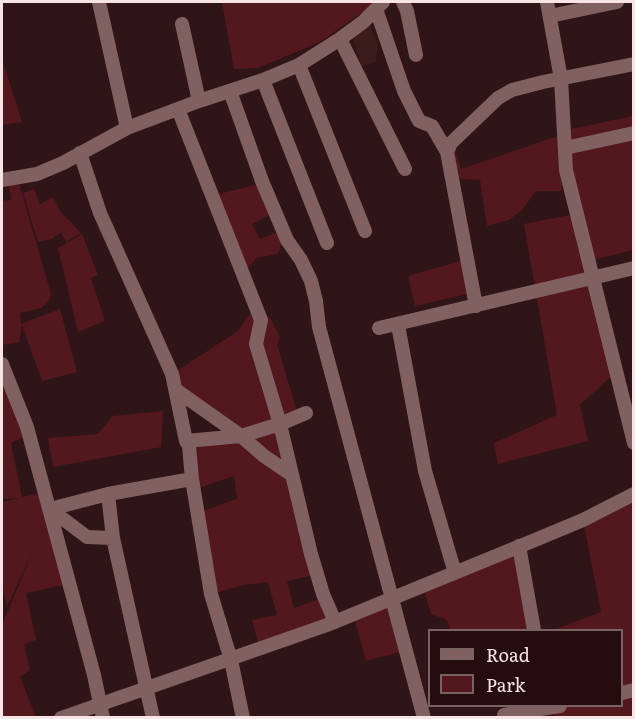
<!DOCTYPE html>
<html>
<head>
<meta charset="utf-8">
<style>
	body { margin:0 }
	#map { position:relative; width:635px; height:719px; overflow:hidden; background:#2f1517; font-family:Literata,serif }
	canvas { display:block }
	.frame { position:absolute; inset:0; border:3px solid #f7e4e4; pointer-events:none }
	.legend { position:absolute; left:428px; top:629px; width:195px; height:78px; box-sizing:border-box; background:#250c0e; border:2px solid #796264; margin:0; padding:8px 10px; list-style:none; font-size:18px; color:#f7e4e4 }
	.legend li { display:flex; align-items:center; gap:12px; height:30px }
	.legend b { width:30px; border:2px solid #796264 }
</style>
</head>
<body>
<div id="map">
<canvas width="635" height="719"></canvas>
<div class="frame"></div>
<ul class="legend">
<li><b style="height:8px;background:#806060"></b>Road</li>
<li><b style="height:16px;background:#53181e"></b>Park</li>
</ul>
</div>
<script>
const ctx = document.querySelector('canvas').getContext('2d');
ctx.lineJoin = 'round';
function paint(path, color) {
  ctx.fillStyle = color;
  ctx.fill(path, 'evenodd');
}
function toPath(rows) {
  const path = new Path2D();
  for (const r of rows) {
    path.moveTo(r[0], r[1]);
    for (let i = 2; i < r.length; i += 2) path.lineTo(r[i], r[i + 1]);
  }
  return path;
}
function trace(path, color, width, dash) {
  ctx.strokeStyle = color;
  ctx.lineWidth = width;
  ctx.lineCap = dash ? 'butt' : 'round';
  ctx.setLineDash(dash || []);
  ctx.stroke(path);
}
const built = toPath([
	[369,24,378,44,376,62,362,66,352,37]
]);
const green = toPath([
	[222,2,377,2,320,42,258,68,234,69],
	[2,59,16,103,22,122,3,125,2,122],
	[633,116,633,250,589,261,615,373,580,405,588,441,498,464,494,443,557,415,524,224,576,214,566,130],
	[558,136,566,170,561,191,536,191,522,210,509,220,487,226,480,180,452,178,454,146,461,169],
	[19,183,51,294,48,302,41,308,20,313,21,324,60,309,77,372,42,381,22,325,19,342,2,345,2,201,11,200,9,185],
	[259,184,269,215,252,224,260,239,278,232,282,241,278,254,256,258,247,270,215,195],
	[34,189,40,204,53,197,60,211,81,233,66,242,61,232,52,239,38,242,23,193],
	[82,234,98,275,91,278,105,321,78,332,58,248],
	[464,260,471,293,415,306,408,276],
	[255,307,271,319,280,337,277,344,298,415,277,422,315,575,287,581,294,608,320,599,327,625,260,650,252,620,277,615,268,582,244,585,211,594,197,513,237,499,234,476,193,490,188,442,237,434,179,389,172,374,238,331],
	[2,383,10,402,16,400,28,435,11,443,22,497,45,492,69,584,26,593,36,640,24,644,30,670,20,677,36,717,2,717,2,625,33,551,7,607,2,584,2,502,18,498,2,499],
	[163,411,161,447,53,467,48,438,98,434,113,416],
	[633,494,633,717,555,717,553,706,622,706,622,630,553,630,601,612,583,520],
	[514,550,532,630,450,630,447,620,431,614,423,587],
	[388,607,400,652,366,661,355,621]
]);
const minor = toPath([
	[99,2,127,128],
	[403,2,407,11,416,55],
	[547,2,561,79,566,170,634,443],
	[376,9,404,91,419,121,432,126,447,152],
	[550,16,617,2],
	[182,24,199,101],
	[340,39,405,169],
	[299,65,365,231],
	[263,80,327,243],
	[230,91,262,181,287,240,301,260,311,281,316,301,319,327,424,718],
	[178,109,261,320,256,344,280,424,311,554,323,594,335,622],
	[565,148,634,133],
	[80,153,100,213,172,374,186,441,189,446,192,479,211,594,231,660,243,718],
	[2,180,37,174,63,163,127,128,199,101,263,80,299,65,340,39,363,22,383,2],
	[476,306,447,152,451,143,498,98,512,90,543,82,634,64],
	[398,325,425,471,455,573],
	[379,328,634,268],
	[2,364,27,427,94,675,103,718],
	[176,390,241,436,186,441],
	[241,436,280,424,306,413],
	[241,436,264,456,292,475],
	[108,494,113,538,87,537,50,509,108,494,192,479],
	[113,538,153,718],
	[519,546,534,630],
	[622,693,634,690],
	[504,715,560,706],
	[61,718,327,625,535,540,583,520,634,494]
]);
paint(built, '#3c1b1c');
paint(green, '#53181e');
trace(minor, '#806060', 14);
</script>
</body>
</html>
